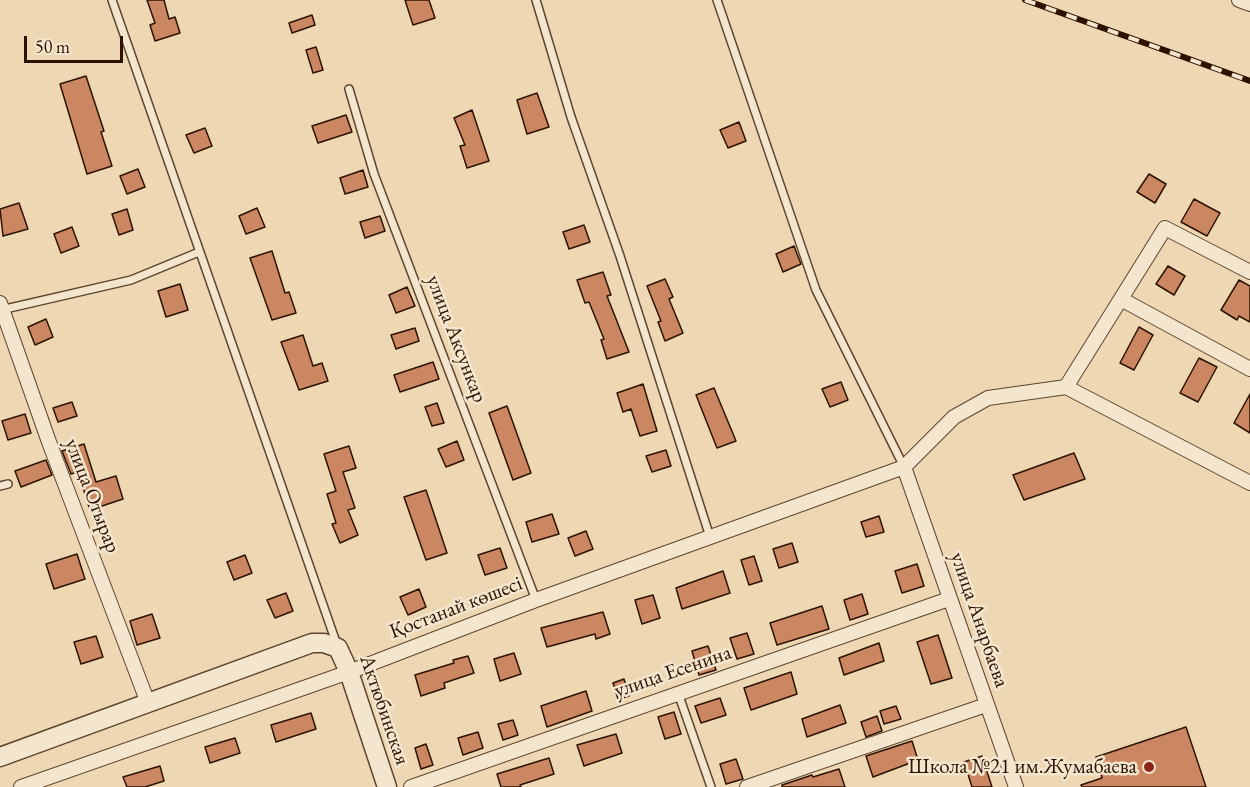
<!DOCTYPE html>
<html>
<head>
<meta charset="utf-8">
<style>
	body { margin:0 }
	#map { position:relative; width:1250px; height:787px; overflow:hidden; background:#eed8b3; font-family:"EB Garamond",serif }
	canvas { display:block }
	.scale { position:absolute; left:24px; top:36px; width:99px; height:27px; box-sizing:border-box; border:3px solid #2d1200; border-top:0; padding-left:8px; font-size:18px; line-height:21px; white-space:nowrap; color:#2d1200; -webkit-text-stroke:4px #f4e6ce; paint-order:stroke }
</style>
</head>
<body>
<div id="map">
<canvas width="1250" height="787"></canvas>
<div class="scale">50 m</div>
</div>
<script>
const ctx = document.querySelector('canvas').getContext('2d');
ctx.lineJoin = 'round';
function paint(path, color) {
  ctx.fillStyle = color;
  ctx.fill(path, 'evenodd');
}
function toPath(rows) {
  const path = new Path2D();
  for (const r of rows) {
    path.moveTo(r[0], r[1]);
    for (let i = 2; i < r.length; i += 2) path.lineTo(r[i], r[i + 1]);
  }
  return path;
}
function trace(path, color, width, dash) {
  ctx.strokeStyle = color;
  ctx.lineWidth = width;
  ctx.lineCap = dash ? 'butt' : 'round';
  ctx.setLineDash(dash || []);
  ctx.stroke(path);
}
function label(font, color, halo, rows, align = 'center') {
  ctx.font = font + ' "EB Garamond",serif';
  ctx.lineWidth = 5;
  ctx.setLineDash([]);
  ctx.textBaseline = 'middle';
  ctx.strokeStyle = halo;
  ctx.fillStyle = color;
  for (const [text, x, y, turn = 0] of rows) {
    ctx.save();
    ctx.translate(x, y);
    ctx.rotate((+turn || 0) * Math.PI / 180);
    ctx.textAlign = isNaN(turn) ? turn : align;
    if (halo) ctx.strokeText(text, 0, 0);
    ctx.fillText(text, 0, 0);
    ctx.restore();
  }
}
const building = toPath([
	[147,0,164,0,169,19,175,17,180,33,155,41,150,25,155,23,147,0],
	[405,0,429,0,435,18,413,25,405,0],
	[312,15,315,25,292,33,289,23,312,15],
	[316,47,323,70,313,73,306,50,316,47],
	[86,76,104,131,101,132,112,166,87,174,60,84,86,76],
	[537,93,549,127,527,134,517,100,537,93],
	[472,110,489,161,467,168,460,146,465,145,454,118,472,110],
	[346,115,352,132,318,143,312,126,346,115],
	[739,122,746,141,728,148,720,130,739,122],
	[205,128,212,146,194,153,186,135,205,128],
	[138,169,145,187,127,194,120,176,138,169],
	[363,170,368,187,345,194,340,178,363,170],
	[1149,174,1166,184,1155,203,1137,192,1149,174],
	[1194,199,1220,213,1207,236,1181,222,1194,199],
	[19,203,28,229,3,236,0,209,19,203],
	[257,208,265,227,246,234,239,216,257,208],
	[127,209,133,230,119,235,112,214,127,209],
	[380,216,385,231,365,238,360,222,380,216],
	[584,225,590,242,569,249,563,232,584,225],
	[72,227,79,246,61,253,54,234,72,227],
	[794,246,801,264,783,272,776,254,794,246],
	[272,251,285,293,289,292,296,313,272,320,250,258,272,251],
	[1168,266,1185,276,1174,295,1156,284,1168,266],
	[603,272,611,295,607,296,629,352,607,359,601,340,604,339,589,302,585,303,577,280,603,272],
	[665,279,673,297,669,299,683,333,665,341,658,322,661,321,647,286,665,279],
	[1239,280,1250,286,1250,322,1239,316,1237,320,1221,310,1239,280],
	[180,284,188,310,166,317,158,291,180,284],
	[407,287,415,306,396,313,389,295,407,287],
	[46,319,53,337,35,345,28,327,46,319],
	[1139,327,1153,335,1134,370,1120,363,1139,327],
	[415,328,419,341,396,349,391,335,415,328],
	[303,335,313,366,322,363,328,381,299,390,281,342,303,335],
	[1199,358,1217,367,1198,402,1180,393,1199,358],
	[433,362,439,379,400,392,394,375,433,362],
	[841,382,848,400,830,407,822,389,841,382],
	[643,384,657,431,640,436,631,409,623,412,617,393,643,384],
	[714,388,736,441,717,448,696,395,714,388],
	[1250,394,1250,433,1234,423,1250,394],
	[72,402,77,416,58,422,53,408,72,402],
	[437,403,444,423,432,426,425,407,437,403],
	[507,406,531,473,513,480,489,413,507,406],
	[25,414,31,433,8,440,2,421,25,414],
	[457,441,464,460,446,467,438,449,457,441],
	[84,444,96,482,116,476,123,499,90,510,78,472,71,474,62,451,84,444],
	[349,446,356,468,343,472,355,508,348,510,358,535,340,543,332,524,336,523,327,494,336,491,324,454,349,446],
	[666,450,671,466,652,472,646,456,666,450],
	[1074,453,1085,479,1024,500,1013,475,1074,453],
	[46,460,52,475,21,487,15,471,46,460],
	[426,490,447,553,426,560,404,497,426,490],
	[552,514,559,534,532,542,526,522,552,514],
	[879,516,884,532,866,537,861,522,879,516],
	[586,531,593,549,575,556,568,538,586,531],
	[792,543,798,562,779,568,773,549,792,543],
	[500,548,507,568,485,575,478,555,500,548],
	[77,554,85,579,54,589,46,564,77,554],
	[245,555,252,573,234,580,227,562,245,555],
	[754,556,762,581,749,585,741,560,754,556],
	[917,564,924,586,902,593,895,571,917,564],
	[723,571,730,593,682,609,676,588,723,571],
	[419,589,426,607,408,615,400,597,419,589],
	[286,593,293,611,275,618,267,600,286,593],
	[862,594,868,614,850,620,844,600,862,594],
	[653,595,660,618,642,624,635,600,653,595],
	[822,606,829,629,777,645,770,623,822,606],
	[603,612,610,634,596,639,595,634,547,647,541,628,603,612],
	[152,614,160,638,137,645,130,621,152,614],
	[747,633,754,654,737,659,730,638,747,633],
	[938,635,952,678,931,684,917,642,938,635],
	[96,636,103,657,81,664,74,642,96,636],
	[879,643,884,661,844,675,839,658,879,643],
	[708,646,716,670,699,675,692,651,708,646],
	[514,653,521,674,500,681,494,659,514,653],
	[468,656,474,673,444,683,445,688,421,696,415,675,454,663,453,660,468,656],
	[791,672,797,694,751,710,744,688,791,672],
	[624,679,629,696,618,699,613,683,624,679],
	[586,691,592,711,547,727,541,706,586,691],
	[720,698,726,715,701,723,695,706,720,698],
	[840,705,846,723,807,737,802,719,840,705],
	[896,706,901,719,884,724,880,711,896,706],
	[674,712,681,734,665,739,658,717,674,712],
	[311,713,316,729,276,742,271,725,311,713],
	[877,716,882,731,866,737,861,722,877,716],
	[513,720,518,735,503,740,498,724,513,720],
	[1186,727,1206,787,1082,787,1081,785,1102,778,1096,757,1186,727],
	[478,732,483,748,463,755,458,738,478,732],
	[616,734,622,753,584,766,577,745,616,734],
	[235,738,240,753,210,763,205,747,235,738],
	[912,741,918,760,873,777,866,756,912,741],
	[426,744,433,765,421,769,415,748,426,744],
	[982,756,992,787,972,787,964,762,982,756],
	[549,758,554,774,520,785,521,787,501,787,497,774,549,758],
	[736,759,743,779,726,784,720,764,736,759],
	[160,766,164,781,145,787,127,787,123,777,160,766],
	[839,769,845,787,782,787,782,785,812,775,813,777,839,769]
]);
const service = toPath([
	[112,0,337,645],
	[536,0,571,117,620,256,710,537],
	[717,0,816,290,904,467],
	[349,89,374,174,536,600],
	[1,310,131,280,199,252],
	[0,486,8,484],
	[678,693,711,787]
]);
const minor = toPath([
	[1239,0,1250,4],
	[1121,299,1250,369],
	[0,303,49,442,148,703],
	[1066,387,1165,228,1250,272],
	[904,467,1016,787],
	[21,787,349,672,536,600,904,467,954,417,988,398,1066,387,1250,483],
	[411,787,949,599],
	[747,787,986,705]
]);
const tertiary = toPath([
	[0,757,312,643,324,643,338,648,349,672,387,787]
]);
const rail = toPath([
	[1025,0,1250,81]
]);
const markers = [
	[1149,767,6,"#8f2418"]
];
const streetNames = [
	["улица Аксункар",456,339,69],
	["улица Отырар",92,496,69],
	["Қостанай көшесі",456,608,-21],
	["улица Анарбаева",979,620,71],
	["улица Есенина",673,672,-19],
	["Актюбинская",384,710,71]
];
const poiNames = [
	["Школа №21 им.Жумабаева",1137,767]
];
paint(building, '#cb8762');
trace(building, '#2d1200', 1.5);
trace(service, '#5d442d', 10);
trace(minor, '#5d442d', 16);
trace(tertiary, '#5d442d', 21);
trace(service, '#f4e6ce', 7);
trace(minor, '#f4e6ce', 14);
trace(tertiary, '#f4e6ce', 18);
trace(rail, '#2d1200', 6);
trace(rail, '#f4e6ce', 4, [11]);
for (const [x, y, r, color] of markers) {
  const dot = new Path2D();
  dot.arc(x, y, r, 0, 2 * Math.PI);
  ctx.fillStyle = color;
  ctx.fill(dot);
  trace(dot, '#f4e6ce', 2);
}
label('21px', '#2d1200', '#f4e6ce', streetNames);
label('21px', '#2d1200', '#f4e6ce', poiNames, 'right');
</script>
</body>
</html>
